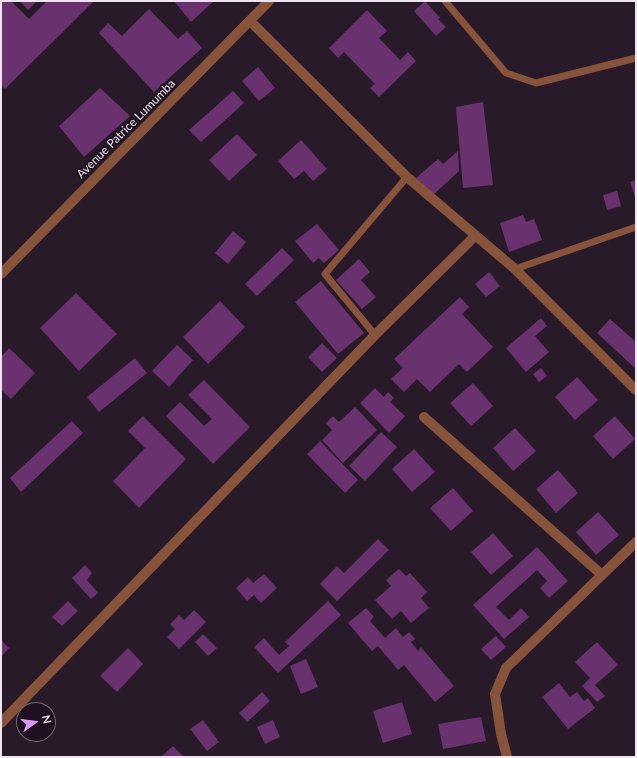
<!DOCTYPE html>
<html>
<head>
<meta charset="utf-8">
<style>
	body { margin:0 }
	#map { position:relative; width:637px; height:758px; overflow:hidden; background:#291a2a; font-family:Lato,sans-serif }
	canvas { display:block }
	.frame { position:absolute; inset:0; border:2px solid #eee4ef; pointer-events:none }
	.north { position:absolute; left:16px; top:702px; width:40px; height:40px; box-sizing:border-box; background:#1f1121; border:1px solid #726573; border-radius:50%; rotate:76deg; font-size:11px; font-weight:700; line-height:16px; text-align:center; color:#eee4ef }
	.north::after { content:''; display:block; margin:auto; width:14px; height:18px; background:#db99f5; clip-path:polygon(50% 0,100% 100%,50% 72%,0 100%) }
</style>
</head>
<body>
<div id="map">
<canvas width="637" height="758"></canvas>
<div class="frame"></div>
<div class="north">N</div>
</div>
<script>
const ctx = document.querySelector('canvas').getContext('2d');
ctx.lineJoin = 'round';
function paint(path, color) {
  ctx.fillStyle = color;
  ctx.fill(path, 'evenodd');
}
function toPath(rows) {
  const path = new Path2D();
  for (const r of rows) {
    path.moveTo(r[0], r[1]);
    for (let i = 2; i < r.length; i += 2) path.lineTo(r[i], r[i + 1]);
  }
  return path;
}
function trace(path, color, width, dash) {
  ctx.strokeStyle = color;
  ctx.lineWidth = width;
  ctx.lineCap = dash ? 'butt' : 'round';
  ctx.setLineDash(dash || []);
  ctx.stroke(path);
}
function label(font, color, halo, rows, align = 'center') {
  ctx.font = font + ' Lato,sans-serif';
  ctx.lineWidth = 3.5;
  ctx.setLineDash([]);
  ctx.textBaseline = 'middle';
  ctx.strokeStyle = halo;
  ctx.fillStyle = color;
  for (const [text, x, y, turn = 0] of rows) {
    ctx.save();
    ctx.translate(x, y);
    ctx.rotate((+turn || 0) * Math.PI / 180);
    ctx.textAlign = isNaN(turn) ? turn : align;
    if (halo) ctx.strokeText(text, 0, 0);
    ctx.fillText(text, 0, 0);
    ctx.restore();
  }
}
const building = toPath([
	[1,1,11,1,29,19,47,1,94,1,5,89,1,84],
	[20,1,37,1,28,10],
	[174,1,214,1,191,22],
	[425,1,440,18,438,19,446,27,436,36,414,11],
	[149,9,178,39,187,31,202,48,154,92,99,33,108,23,122,36],
	[367,10,387,31,379,38,400,60,408,52,416,61,379,97,370,88,375,84,344,52,338,58,329,48],
	[258,67,275,88,259,101,242,81],
	[100,88,130,116,84,157,59,126],
	[233,91,244,103,201,142,189,130],
	[483,102,493,185,463,188,456,107],
	[237,134,257,155,229,181,209,160],
	[301,140,327,169,313,181,304,171,294,179,278,161],
	[458,151,459,171,432,196,416,178,438,159,443,164],
	[636,180,636,200,630,182],
	[617,191,621,206,607,210,603,195],
	[523,215,526,222,534,219,542,240,509,252,500,223],
	[317,224,339,250,324,263,319,258,313,263,295,241],
	[233,231,246,242,228,264,215,253],
	[282,248,294,260,257,296,245,284],
	[359,259,370,272,361,280,376,297,362,309,336,280],
	[489,272,500,286,486,297,475,284],
	[321,281,364,333,338,354,295,302],
	[76,293,117,334,79,371,40,328],
	[460,297,469,307,462,314,493,347,467,372,459,364,430,392,417,379,404,392,391,379,403,368,394,359],
	[220,301,245,327,208,364,183,337],
	[541,318,547,326,535,336,549,352,526,372,506,348],
	[610,319,636,342,636,369,597,333],
	[322,343,337,358,322,372,308,357],
	[177,345,193,360,169,387,152,371],
	[9,348,35,373,11,399,1,390,1,357],
	[135,358,147,373,99,412,87,397],
	[541,368,547,376,539,382,533,374],
	[577,377,598,400,575,420,555,397],
	[204,380,250,427,213,464,166,416,180,402,204,426,212,419,188,395],
	[473,383,493,406,471,426,450,403],
	[375,388,384,397,388,392,394,398,390,402,405,416,389,433,360,403],
	[355,407,377,430,343,463,322,440,332,430,326,423,333,416,339,422],
	[143,416,186,459,139,508,113,481,145,448,128,431],
	[615,416,635,439,613,459,593,436],
	[72,421,83,433,21,492,10,478],
	[515,428,536,451,513,471,493,448],
	[381,432,397,447,365,481,349,466],
	[320,441,358,480,345,493,307,454],
	[414,449,435,472,412,492,392,469],
	[558,470,578,493,556,513,536,489],
	[453,488,473,511,451,531,430,508],
	[598,512,619,535,596,555,576,532],
	[493,533,513,556,491,575,471,552],
	[378,539,389,550,337,601,320,584,337,566,344,573],
	[537,547,568,581,549,598,540,588,547,581,537,570,496,607,509,620,521,608,529,617,504,639,473,605],
	[85,565,92,573,87,580,98,593,91,599,72,578],
	[399,569,406,576,410,573,427,592,421,598,429,608,411,623,401,611,392,619,375,600,391,586,386,580],
	[264,574,277,588,261,603,254,595,247,601,236,588,248,577,253,583],
	[68,601,78,611,62,626,52,617],
	[328,601,341,615,278,673,254,647,264,638,279,655,289,646,285,642],
	[366,608,374,617,370,621,385,638,396,628,403,637,409,632,415,639,411,642,418,651,421,647,454,686,435,702,404,665,398,670,378,646,372,651,348,623],
	[194,610,206,622,179,649,167,637,175,629,170,624,179,615,184,620],
	[203,634,217,648,208,656,195,642],
	[496,636,506,647,491,660,481,649],
	[1,640,9,648,1,657],
	[597,642,618,665,595,685,605,696,597,702,582,686,590,678,575,662],
	[128,648,143,664,117,692,100,676],
	[306,659,318,687,301,694,290,666],
	[559,683,570,697,577,692,584,701,588,698,595,708,568,729,542,697],
	[262,692,270,701,247,722,239,713],
	[402,702,412,734,383,743,373,711],
	[481,717,486,741,443,749,438,724],
	[203,720,219,742,207,751,190,729],
	[273,720,280,737,265,744,257,727],
	[173,746,184,757,161,757]
]);
const service = toPath([
	[445,1,506,73,536,83,636,58],
	[515,269,636,227],
	[375,335,325,274,407,177]
]);
const minor = toPath([
	[250,21,407,177,515,269,636,390],
	[424,417,602,575],
	[1,723,375,335,475,236],
	[507,757,501,734,495,694,506,668,636,542]
]);
const tertiary = toPath([
	[1,274,269,1]
]);
const streetNames = [
	["Avenue Patrice Lumumba",126,129,-45]
];
paint(building, '#69326f');
trace(service, '#87533a', 7);
trace(minor, '#87533a', 10);
trace(tertiary, '#87533a', 10);
label('12px', '#eee4ef', '#1f1121', streetNames);
</script>
</body>
</html>
